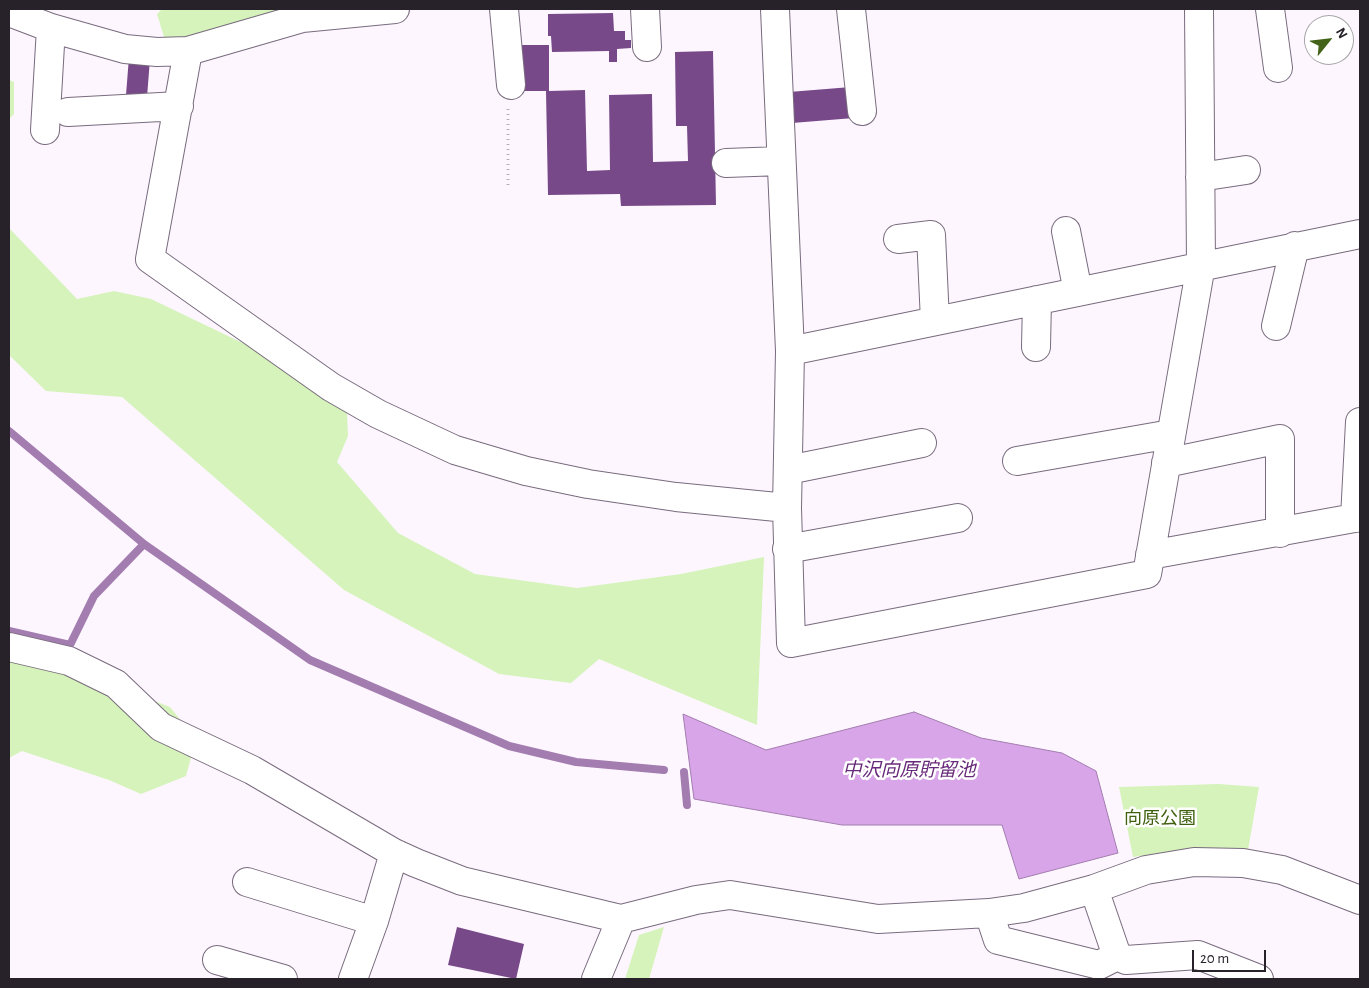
<!DOCTYPE html>
<html>
<head>
<meta charset="utf-8">
<style>
	body { margin:0 }
	#map { position:relative; width:1369px; height:988px; overflow:hidden; background:#fdf6ff; font-family:"Alegreya Sans",sans-serif }
	canvas { display:block }
	.frame { position:absolute; inset:0; border:10px solid #272129; pointer-events:none }
	.north { position:absolute; left:1304px; top:15px; width:50px; height:50px; box-sizing:border-box; background:#fff; border:1px solid #a9a6a9; border-radius:50%; rotate:61deg; font-size:14px; font-weight:700; line-height:20px; text-align:center; color:#272129 }
	.north::after { content:''; display:block; margin:auto; width:18px; height:22px; background:#426318; clip-path:polygon(50% 0,100% 100%,50% 72%,0 100%) }
	.scale { position:absolute; left:1192px; top:950px; width:74px; height:22px; box-sizing:border-box; border:2px solid #272129; border-top:0; padding-left:6px; font-size:15px; line-height:18px; white-space:nowrap; color:#272129; -webkit-text-stroke:4px #fff; paint-order:stroke }
</style>
</head>
<body>
<div id="map">
<canvas width="1369" height="988"></canvas>
<div class="frame"></div>
<div class="north">N</div>
<div class="scale">20 m</div>
</div>
<script>
const ctx = document.querySelector('canvas').getContext('2d');
ctx.lineJoin = 'round';
function paint(path, color) {
  ctx.fillStyle = color;
  ctx.fill(path, 'evenodd');
}
function toPath(rows) {
  const path = new Path2D();
  for (const r of rows) {
    path.moveTo(r[0], r[1]);
    for (let i = 2; i < r.length; i += 2) path.lineTo(r[i], r[i + 1]);
  }
  return path;
}
function trace(path, color, width, dash) {
  ctx.strokeStyle = color;
  ctx.lineWidth = width;
  ctx.lineCap = dash ? 'butt' : 'round';
  ctx.setLineDash(dash || []);
  ctx.stroke(path);
}
function label(font, color, halo, rows, align = 'center') {
  ctx.font = font + ' "Alegreya Sans","Noto Sans JP",sans-serif';
  ctx.lineWidth = 5;
  ctx.setLineDash([]);
  ctx.textBaseline = 'middle';
  ctx.strokeStyle = halo;
  ctx.fillStyle = color;
  for (const [text, x, y, turn = 0] of rows) {
    ctx.save();
    ctx.translate(x, y);
    ctx.rotate((+turn || 0) * Math.PI / 180);
    ctx.textAlign = isNaN(turn) ? turn : align;
    if (halo) ctx.strokeText(text, 0, 0);
    ctx.fillText(text, 0, 0);
    ctx.restore();
  }
}
const green = toPath([
	[162,9,307,9,194,39,164,37,157,14],
	[9,80,14,82,14,114,9,119],
	[9,228,77,299,114,291,151,299,249,346,311,390,347,411,348,436,337,462,398,533,475,574,577,588,681,574,764,557,757,725,599,659,571,683,499,674,344,590,122,397,46,391,9,355],
	[9,656,67,667,170,707,196,739,186,776,141,794,109,780,22,751,9,758],
	[1219,784,1259,787,1248,850,1187,849,1133,857,1119,787],
	[664,927,649,979,625,979,639,935]
]);
const water = toPath([
	[914,712,981,738,1062,753,1096,771,1118,853,1019,879,1002,825,842,825,694,799,683,714,766,750,914,712]
]);
const stream = toPath([
	[9,431,144,544,310,660,509,746,576,762,664,770],
	[9,631,70,645,94,596,144,544],
	[684,772,687,805]
]);
const building = toPath([
	[613,13,614,31,625,31,625,40,631,40,631,48,617,49,617,62,609,62,609,51,552,52,551,36,548,36,548,14],
	[518,45,549,45,549,91,585,90,587,171,610,170,609,95,652,94,653,162,688,161,687,126,676,126,675,52,713,51,716,205,621,206,620,194,548,195,546,91,519,91],
	[129,57,150,59,147,97,126,95],
	[851,87,854,118,792,123,789,92],
	[457,927,524,944,516,979,448,965]
]);
const path = toPath([
	[508,109,508,189]
]);
const minor = toPath([
	[504,9,511,85],
	[645,9,647,47],
	[775,9,790,351,787,508,791,643,1147,574,1201,265,1199,9],
	[851,9,862,111],
	[1270,9,1278,68],
	[9,12,51,28,125,49,157,52,188,51,302,18,395,9],
	[188,51,150,259,331,387,378,414,455,450,526,471,588,484,676,497,787,508],
	[68,112,179,106],
	[45,130,51,28],
	[726,163,781,161],
	[1200,177,1246,170],
	[1066,231,1078,292],
	[898,239,931,235,935,321],
	[1276,326,1295,246],
	[1036,347,1037,300],
	[790,351,1360,234],
	[1017,461,1171,434],
	[1166,463,1280,439,1280,533],
	[788,470,922,443],
	[1355,518,1360,422],
	[787,549,958,518],
	[1150,555,1360,517],
	[9,647,69,661,116,684,161,727,252,770,394,853,416,863,462,881,621,919,696,900,730,895,878,919,989,913,1024,908,1094,889,1146,870,1194,862,1243,863,1282,870,1360,900],
	[247,882,374,921],
	[1094,889,1117,956,1126,960,1198,955,1259,979],
	[989,913,998,940,1099,965,1117,956],
	[217,960,283,979],
	[353,979,374,921,394,853],
	[596,979,621,919]
]);
const parkNames = [
	["向原公園",1160,819]
];
const waterNames = [
	["中沢向原貯留池",909,770]
];
paint(green, '#d5f3ba');
paint(water, '#d8a5e9');
trace(water, '#a37daf', 1);
trace(stream, '#a37daf', 8);
paint(building, '#784988');
trace(minor, '#796b7e', 30);
trace(path, '#b5aeb7', 3, [1, 4]);
trace(minor, '#fff', 28);
label('18px', '#3f600f', '#fff', parkNames);
label('italic 19px', '#682a7a', '#fff', waterNames);
</script>
</body>
</html>
